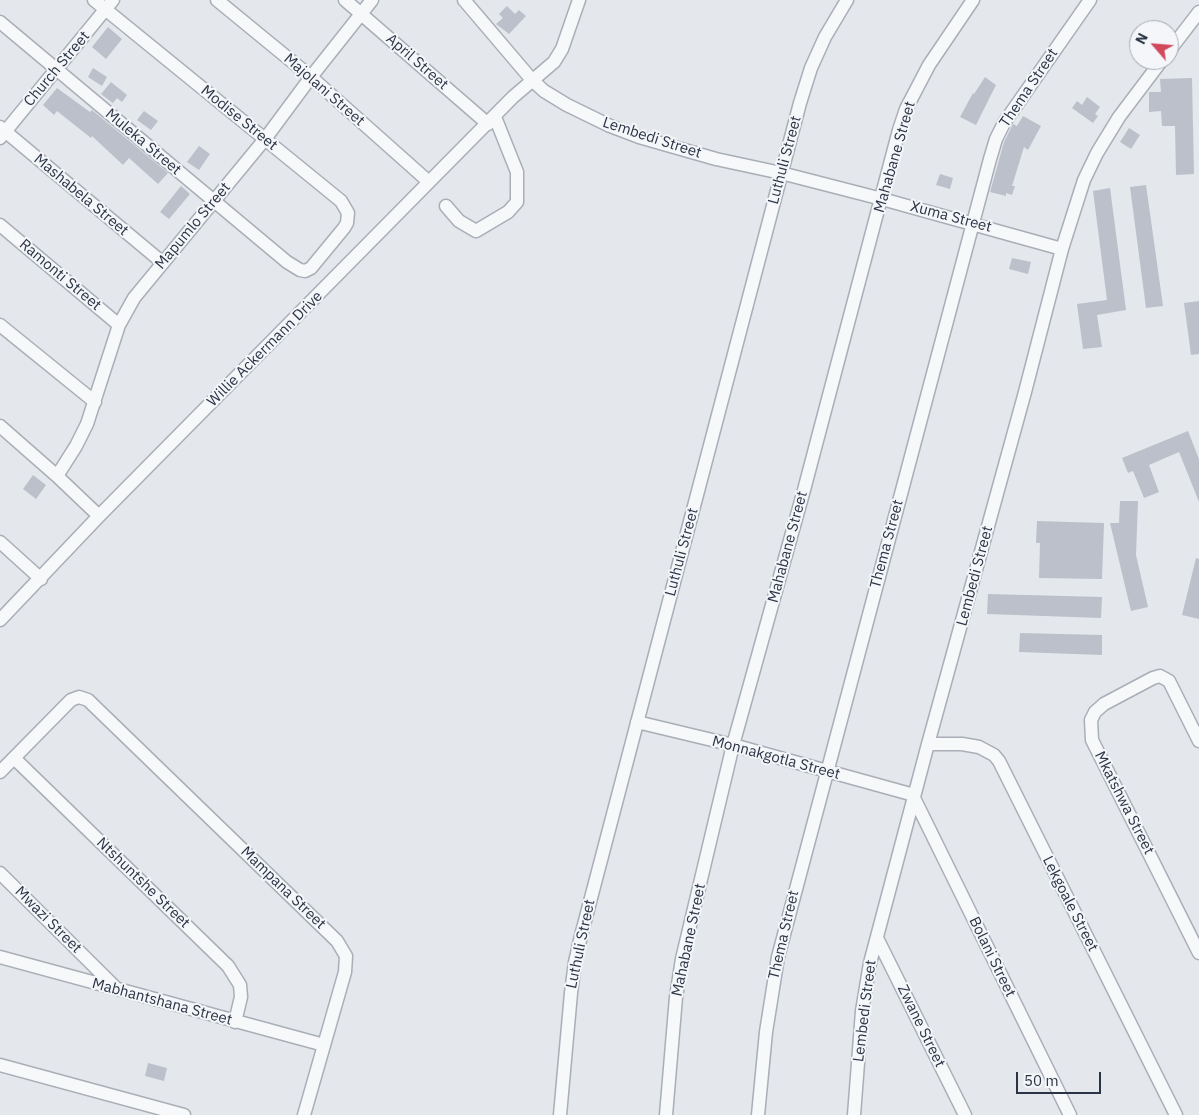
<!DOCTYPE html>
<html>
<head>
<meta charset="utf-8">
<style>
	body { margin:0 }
	#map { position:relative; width:1199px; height:1115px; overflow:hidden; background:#e4e7ec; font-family:"IBM Plex Sans",sans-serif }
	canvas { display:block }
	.north { position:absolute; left:1129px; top:20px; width:50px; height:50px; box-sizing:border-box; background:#f4f6f9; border:1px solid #a4a8b1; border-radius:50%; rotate:297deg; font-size:14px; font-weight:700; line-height:20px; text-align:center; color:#2b3445 }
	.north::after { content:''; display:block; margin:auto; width:18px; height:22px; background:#d1495b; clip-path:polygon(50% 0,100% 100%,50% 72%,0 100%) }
	.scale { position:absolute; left:1016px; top:1072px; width:85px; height:22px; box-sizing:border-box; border:2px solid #2b3445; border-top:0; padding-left:6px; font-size:15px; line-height:18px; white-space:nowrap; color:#2b3445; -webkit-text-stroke:4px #f4f6f9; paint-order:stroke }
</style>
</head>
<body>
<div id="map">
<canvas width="1199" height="1115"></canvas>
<div class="north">N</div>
<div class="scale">50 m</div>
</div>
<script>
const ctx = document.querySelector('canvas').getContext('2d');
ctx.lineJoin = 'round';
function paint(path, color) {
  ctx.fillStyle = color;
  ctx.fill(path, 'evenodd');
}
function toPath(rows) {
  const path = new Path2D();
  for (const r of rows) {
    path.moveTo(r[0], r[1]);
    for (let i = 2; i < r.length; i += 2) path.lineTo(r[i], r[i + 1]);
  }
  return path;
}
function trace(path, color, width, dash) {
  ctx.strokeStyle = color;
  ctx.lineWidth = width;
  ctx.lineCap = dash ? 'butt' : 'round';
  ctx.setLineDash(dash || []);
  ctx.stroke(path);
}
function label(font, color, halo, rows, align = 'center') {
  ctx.font = font + ' "IBM Plex Sans",sans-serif';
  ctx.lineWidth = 4;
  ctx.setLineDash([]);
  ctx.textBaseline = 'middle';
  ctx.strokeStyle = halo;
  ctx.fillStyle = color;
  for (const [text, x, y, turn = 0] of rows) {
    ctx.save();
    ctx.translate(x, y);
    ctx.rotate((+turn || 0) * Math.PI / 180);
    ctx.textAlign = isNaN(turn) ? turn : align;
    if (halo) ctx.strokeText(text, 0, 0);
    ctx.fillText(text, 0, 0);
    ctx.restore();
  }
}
const building = toPath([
	[507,6,515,14,519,10,526,16,509,34,496,24,503,18,499,14],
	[108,27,122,39,106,59,92,47],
	[93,68,107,77,102,86,88,77],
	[985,77,996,85,976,125,960,117,973,93,974,94],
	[1192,78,1194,174,1176,175,1175,126,1162,126,1161,111,1149,112,1149,92,1161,92,1160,79],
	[111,82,127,95,122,102,117,98,113,103,101,94],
	[57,88,90,112,92,110,168,173,158,184,129,158,123,165,92,136,91,138,57,111,54,115,43,105],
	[1087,97,1100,107,1095,114,1098,116,1093,123,1072,108,1077,101,1082,105],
	[144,111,158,121,151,130,137,120],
	[1023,116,1041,126,1028,150,1024,147,1012,186,1015,186,1012,195,1006,193,1006,196,990,192,1004,142,1013,124,1017,126],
	[1129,128,1140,135,1131,149,1120,142],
	[199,146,210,154,199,170,187,162],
	[940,174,953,178,950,189,936,185],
	[1146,185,1163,306,1146,308,1130,187],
	[181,186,190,194,169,219,160,212],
	[1110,188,1126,310,1097,315,1102,347,1083,349,1077,304,1107,300,1093,191],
	[1012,258,1031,262,1028,274,1009,269],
	[1199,301,1199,354,1191,355,1184,303],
	[1188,431,1199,459,1199,502,1179,452,1149,465,1159,492,1144,498,1133,471,1128,473,1122,458],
	[33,475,46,485,36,499,23,489],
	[1120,501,1138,501,1136,555,1148,607,1131,611,1110,523,1119,523],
	[1037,521,1104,523,1102,579,1039,578,1040,543,1036,543],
	[1196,558,1199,559,1199,619,1182,615],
	[988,594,1102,597,1101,618,987,614],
	[1020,633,1102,635,1102,655,1019,652],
	[148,1063,167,1068,164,1081,145,1076]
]);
const minor = toPath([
	[217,0,311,77,429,182],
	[345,0,488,124],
	[464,0,532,80,544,91,567,105,610,126,639,137,716,159,781,173,882,199,1062,249],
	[0,22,287,262,300,270,305,271,311,268,344,228,347,223,348,213,341,201,94,0],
	[1169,51,1199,12],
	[0,127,163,263],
	[0,138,113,0],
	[446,206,459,221,476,231,508,212,517,202,517,172,495,117],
	[0,225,119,325],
	[0,325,95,402],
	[0,426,57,476,99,516],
	[57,476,76,446,87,424,119,325,134,298,265,139,311,77,372,0],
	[0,542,41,579],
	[0,620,99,516,513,97,554,62,562,49,579,0],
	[637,722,733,745,914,795],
	[1199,741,1169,681,1160,676,1153,678,1104,704,1095,712,1091,720,1092,740,1199,953],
	[928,744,962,744,979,747,994,755,999,761,1176,1115],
	[14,758,228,966,240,985,241,997,235,1022],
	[0,772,71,700,79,697,88,700,337,941,346,956,345,972,304,1115],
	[914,798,1070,1115],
	[0,873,117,989],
	[877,938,965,1115],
	[0,957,324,1045],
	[0,1065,184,1115],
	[560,1115,571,993,575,962,581,936,800,103,811,68,825,37,847,0],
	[666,1115,676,997,682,959,733,745,804,490,899,130,906,109,929,65,973,0],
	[758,1115,766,1032,778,957,990,159,996,139,1004,123,1090,0],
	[854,1115,862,1011,870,963,928,744,1025,392,1062,249,1084,180,1097,153,1119,117,1162,60]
]);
const streetNames = [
	["April Street",417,62,41],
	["Church Street",57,69,-50],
	["Thema Street",1029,88,-56],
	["Majolani Street",324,90,41],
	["Modise Street",239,118,39],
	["Lembedi Street",652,138,18],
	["Muleka Street",143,142,40],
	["Mahabane Street",895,157,-74],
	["Luthuli Street",785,160,-75],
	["Mashabela Street",81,195,40],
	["Xuma Street",951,217,15],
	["Mapumlo Street",193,226,-50],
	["Ramonti Street",60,275,40],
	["Willie Ackermann Drive",265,349,-45],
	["Thema Street",887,544,-75],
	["Mahabane Street",788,547,-75],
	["Luthuli Street",682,552,-75],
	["Lembedi Street",975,576,-75],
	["Monnakgotla Street",776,758,15],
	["Mkatshwa Street",1124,803,63],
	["Ntshuntshe Street",143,883,44],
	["Mampana Street",283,888,44],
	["Lekgoale Street",1070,904,63],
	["Mwazi Street",48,920,45],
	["Thema Street",784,935,-77],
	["Mahabane Street",689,940,-78],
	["Luthuli Street",581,944,-78],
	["Bolani Street",992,957,64],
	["Mabhantshana Street",162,1002,15],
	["Lembedi Street",865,1011,-83],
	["Zwane Street",921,1026,64]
];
paint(building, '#bbc0ca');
trace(minor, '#a9aeb7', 15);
trace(minor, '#f7f8fa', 12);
label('15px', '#2b3445', '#f4f6f9', streetNames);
</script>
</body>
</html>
